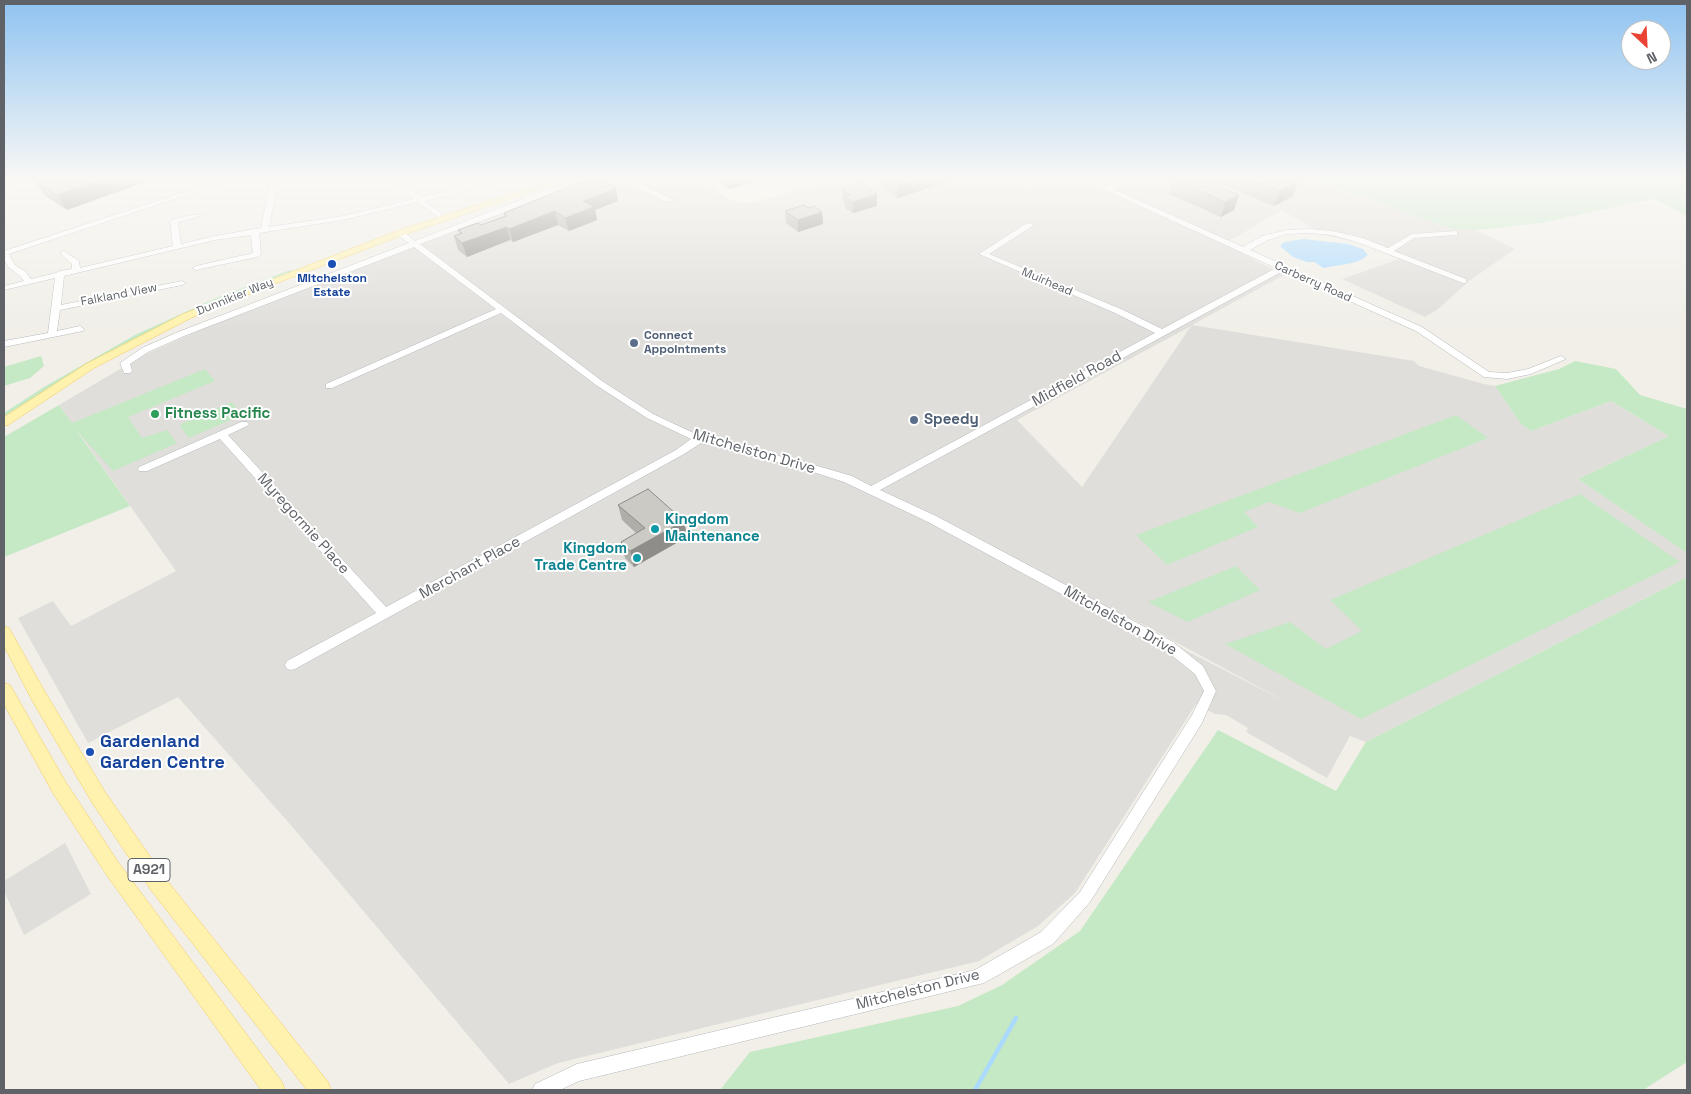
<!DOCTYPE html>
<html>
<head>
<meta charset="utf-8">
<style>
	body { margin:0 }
	#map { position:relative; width:1691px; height:1094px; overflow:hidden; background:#f1efe8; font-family:"Space Grotesk",sans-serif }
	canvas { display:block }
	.frame { position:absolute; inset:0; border:5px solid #5f6368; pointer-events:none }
	.north { position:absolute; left:1621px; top:20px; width:50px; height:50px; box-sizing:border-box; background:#fff; border:1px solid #bfc1c3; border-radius:50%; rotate:155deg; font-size:14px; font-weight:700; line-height:20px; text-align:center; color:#5f6368 }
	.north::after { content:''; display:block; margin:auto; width:18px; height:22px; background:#ea4335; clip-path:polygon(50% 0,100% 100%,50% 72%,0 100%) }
</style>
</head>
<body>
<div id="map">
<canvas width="1691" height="1094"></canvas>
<div class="frame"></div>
<div class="north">N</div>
</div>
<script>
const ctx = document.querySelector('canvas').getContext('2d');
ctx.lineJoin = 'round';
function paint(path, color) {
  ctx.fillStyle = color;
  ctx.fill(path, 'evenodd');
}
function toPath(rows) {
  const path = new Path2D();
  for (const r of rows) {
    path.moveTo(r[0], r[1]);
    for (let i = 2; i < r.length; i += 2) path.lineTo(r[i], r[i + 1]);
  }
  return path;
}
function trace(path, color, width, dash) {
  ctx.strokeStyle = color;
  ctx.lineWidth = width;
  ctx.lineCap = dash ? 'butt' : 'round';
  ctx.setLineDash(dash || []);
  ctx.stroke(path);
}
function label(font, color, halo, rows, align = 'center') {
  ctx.font = font + ' "Space Grotesk",sans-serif';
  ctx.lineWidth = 4;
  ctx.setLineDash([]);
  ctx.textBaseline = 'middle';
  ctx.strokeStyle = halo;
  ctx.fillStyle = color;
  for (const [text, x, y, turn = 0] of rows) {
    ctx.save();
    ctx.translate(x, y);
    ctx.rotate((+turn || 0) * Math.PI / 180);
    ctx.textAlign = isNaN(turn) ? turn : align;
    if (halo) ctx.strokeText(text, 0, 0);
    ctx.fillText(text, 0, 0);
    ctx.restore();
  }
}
const commercial = toPath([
	[699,178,833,178,755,202,744,203,730,200]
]);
const industrial = toPath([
	[601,178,699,178,730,200,744,203,755,202,833,178,1091,178,1108,185,1129,178,1309,178,1452,229,1476,230,1515,249,1469,281,1437,310,1425,317,1342,279,1399,259,1360,243,1324,235,1282,210,1224,244,1284,275,1192,325,1414,361,1419,366,1484,384,1495,386,1521,424,1531,431,1611,401,1669,436,1578,479,1687,553,1687,577,1366,742,1350,736,1327,778,1246,732,1248,728,1226,715,1215,714,1196,704,1075,893,1038,926,979,961,558,1063,509,1084,296,831,178,697,88,743,18,618,53,601,71,626,176,571,59,405,144,355,209,326,562,190],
	[1191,326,1082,487,1017,420],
	[1130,618,1131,618,1292,705,1189,652],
	[65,843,91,894,24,935,4,891,4,881]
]);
const green = toPath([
	[1309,178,1687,178,1687,216,1653,199,1541,223,1476,230,1452,229],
	[290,270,292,271,190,312,97,360,4,417,4,413,44,387,135,335,214,299],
	[41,356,44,366,30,378,4,386,4,367],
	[1575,361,1616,369,1640,395,1687,409,1687,553,1578,479,1669,436,1611,401,1531,431,1521,424,1495,386,1559,369],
	[205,369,215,381,128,417,142,438,167,430,177,443,113,471,76,430,130,506,4,557,4,437,59,405,72,423],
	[232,402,242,415,189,438,180,426,183,423],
	[1456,415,1488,438,1300,513,1269,502,1244,512,1258,527,1167,565,1136,535],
	[1580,494,1680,562,1361,719,1225,644,1290,622,1326,649,1362,631,1330,600],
	[1236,566,1260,590,1188,622,1148,602],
	[1687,577,1687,1062,1643,1090,720,1090,750,1052,958,1006,1002,985,1080,931,1218,730,1336,791,1366,742]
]);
const water = toPath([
	[1303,239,1348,244,1363,249,1368,255,1361,260,1352,263,1323,268,1315,262,1307,262,1293,257,1280,246,1284,242]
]);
const stream = toPath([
	[975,1090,1016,1018]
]);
const minor = toPath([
	[227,178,238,178,9,254,15,265,26,272,31,279,56,273,60,271,72,269,72,264,60,253,64,251,79,261,80,268,173,246,170,221,174,219,197,214,201,216,178,222,181,244,215,236,261,228,269,187,269,178,276,178,277,187,269,227,343,216,414,199,390,178,398,178,421,197,500,179,504,181,425,201,441,213,441,217,438,217,418,202,343,220,259,233,261,255,257,257,196,270,192,268,196,266,253,253,251,235,215,240,64,276,61,305,182,281,186,283,182,285,60,310,57,331,80,326,84,329,83,331,4,347,4,341,48,333,55,278,4,290,4,286,24,281,20,276,8,267,4,260,4,251,227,178],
	[584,178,595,178,420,244,602,381,653,414,702,437,807,463,852,476,871,486,1155,333,1115,313,979,254,1027,223,1034,225,989,254,1121,309,1162,329,1276,268,1079,178,1089,178,1107,187,1131,178,1142,178,1113,189,1243,247,1262,236,1287,230,1309,229,1332,231,1363,238,1388,248,1412,234,1457,231,1457,235,1454,235,1414,238,1394,251,1466,279,1466,283,1463,283,1357,242,1332,235,1309,233,1287,234,1268,240,1250,250,1422,327,1489,372,1507,373,1528,369,1561,356,1566,359,1531,374,1507,379,1484,377,1416,331,1283,271,880,490,936,516,1173,642,1203,666,1216,691,1202,723,1090,902,1053,944,984,983,579,1081,560,1090,532,1090,535,1084,577,1064,975,970,1041,932,1080,892,1192,715,1204,691,1195,674,1165,650,928,522,844,482,801,468,701,443,684,454,295,669,291,670,287,669,285,665,287,661,376,613,220,439,147,471,139,471,138,469,139,467,241,422,247,422,249,424,247,426,228,435,386,607,676,450,691,439,647,418,596,385,501,313,332,388,326,388,326,384,496,309,414,247,184,336,148,352,130,364,132,371,130,373,124,373,120,363,142,348,178,332,409,243,397,235,397,231,403,231,415,241,533,195,584,178],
	[617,178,627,178,674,200,667,202,617,178],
	[1043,178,1054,178,1025,188,1021,186,1043,178]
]);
const major = toPath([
	[9,178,20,178,4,188,4,182,9,178],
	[558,178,572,178,403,235,269,286,191,318,94,368,8,425,4,426,4,417,86,364,183,314,397,231,558,178],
	[4,626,9,628,45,692,105,792,165,878,328,1082,331,1090,307,1090,151,890,93,804,33,702,4,646,4,626],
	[4,683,10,685,65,781,118,862,282,1082,285,1090,261,1090,106,874,53,793,4,704,4,683]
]);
const wall = toPath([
	[156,178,67,210,45,196,35,181],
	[715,178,766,178,729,189],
	[881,178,947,178,946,182,898,198,881,187],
	[1207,178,1291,178,1298,181,1293,196,1274,206],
	[1173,179,1239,195,1234,210,1221,217,1169,194],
	[842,189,877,206,853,213,845,208,845,202,842,200],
	[618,201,595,210,597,220,569,231,558,225,513,242,510,240,467,257,458,250,454,236,460,234,458,230,481,225,504,216,504,213],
	[809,208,822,212,823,224,798,232,786,223,785,211],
	[618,505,684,521,687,537,634,567,625,558,621,542,636,533,622,520]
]);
const shadedWall = toPath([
	[105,178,156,178,67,210,57,195],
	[728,178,766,178,729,189],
	[788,178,797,178,788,181],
	[919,178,947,178,946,182,898,198,899,185],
	[1298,181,1293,196,1274,206,1280,191],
	[616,188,618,201,595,210,597,220,569,231,565,218,583,201],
	[877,194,877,206,853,213,853,202],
	[1239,195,1234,210,1221,217,1225,202],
	[555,211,558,225,513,242,509,229],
	[822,212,823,224,798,232,798,220],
	[507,227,510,240,467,257,462,243],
	[684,521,687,537,634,567,630,551]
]);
const building = toPath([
	[43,178,105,178,57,195,35,181,43,178],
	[590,178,599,178,616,188,583,201,594,207,565,218,555,211,509,229,507,227,462,243,454,236,462,233,458,230,478,223,481,225,507,216,504,213,590,178],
	[888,178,919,178,899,185,888,178],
	[1175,178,1199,178,1239,195,1225,202,1173,179,1175,178],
	[1248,178,1291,178,1298,181,1280,191,1248,178],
	[860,183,877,194,853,202,845,196,850,195,842,189,860,183],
	[804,205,809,208,814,206,822,212,798,220,785,211,804,205],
	[648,489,684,521,630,551,621,542,645,528,618,505,648,489]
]);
const markers = [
	[332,264,5,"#1a4fb4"],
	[634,343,5,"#5c6f8a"],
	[155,414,5,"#2e9e5b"],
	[914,420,5,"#5c6f8a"],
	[655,529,5,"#0f9aa8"],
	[637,558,5,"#0f9aa8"],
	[90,752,5,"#1a4fb4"]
];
const farTransitnames = [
	["Mitchelston",332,279],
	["Estate",332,293]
];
const farStreetnames = [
	["Muirhead",1047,282,23],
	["Carberry Road",1313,282,24],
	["Falkland View",119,295,-11],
	["Dunnikier Way",235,297,-22]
];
const farServicenames = [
	["Connect",644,336],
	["Appointments",644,350]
];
const shields = [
	[149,870,42]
];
const shieldNames = [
	["A921",149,870]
];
const streetNames = [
	["Midfield Road",1077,379,-29],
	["Mitchelston Drive",754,452,16],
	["Myregormie Place",303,524,48],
	["Merchant Place",470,568,-29],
	["Mitchelston Drive",1120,621,29],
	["Mitchelston Drive",918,990,-14]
];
const leisureNames = [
	["Fitness Pacific",165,414]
];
const serviceNames = [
	["Speedy",924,420]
];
const cultureNames = [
	["Kingdom",665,520],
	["Maintenance",665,537],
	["Kingdom",627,549,"right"],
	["Trade Centre",627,566,"right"]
];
const nearTransitnames = [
	["Gardenland",100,742],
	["Garden Centre",100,763]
];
paint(commercial, '#fef7e0');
paint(industrial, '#e0deda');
paint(green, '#c5e8c5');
paint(water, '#aadaff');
trace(stream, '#aadaff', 4.5);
trace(minor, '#b5b8bc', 1);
trace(major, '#f2c960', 1);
paint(minor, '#fff');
paint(major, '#fff2af');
paint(wall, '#afaea9');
paint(shadedWall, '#8f8d8a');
paint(building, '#cccac5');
trace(building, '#8f8d8a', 1);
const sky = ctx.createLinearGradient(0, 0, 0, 331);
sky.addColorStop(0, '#8fc3f1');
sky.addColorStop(0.54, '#f9f8f5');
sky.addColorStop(1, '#f9f8f500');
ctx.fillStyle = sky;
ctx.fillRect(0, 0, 1691, 331);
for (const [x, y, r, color] of markers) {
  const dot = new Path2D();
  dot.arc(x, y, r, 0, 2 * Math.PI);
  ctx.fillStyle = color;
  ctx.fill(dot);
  trace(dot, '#fff', 2);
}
label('bold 12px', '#164399', '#fff', farTransitnames);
label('12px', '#5f6368', '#fff', farStreetnames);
label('bold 12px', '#4e5e75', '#fff', farServicenames, 'left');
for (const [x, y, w] of shields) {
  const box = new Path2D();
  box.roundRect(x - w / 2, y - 11.5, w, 23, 4);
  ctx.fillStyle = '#fff';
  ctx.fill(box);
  trace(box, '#5f6368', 1);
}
label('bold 14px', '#5f6368', null, shieldNames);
label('15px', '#5f6368', '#fff', streetNames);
label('bold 15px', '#27864d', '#fff', leisureNames, 'left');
label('bold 15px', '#4e5e75', '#fff', serviceNames, 'left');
label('bold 15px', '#0d838f', '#fff', cultureNames, 'left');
label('bold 18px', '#164399', '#fff', nearTransitnames, 'left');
</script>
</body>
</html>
